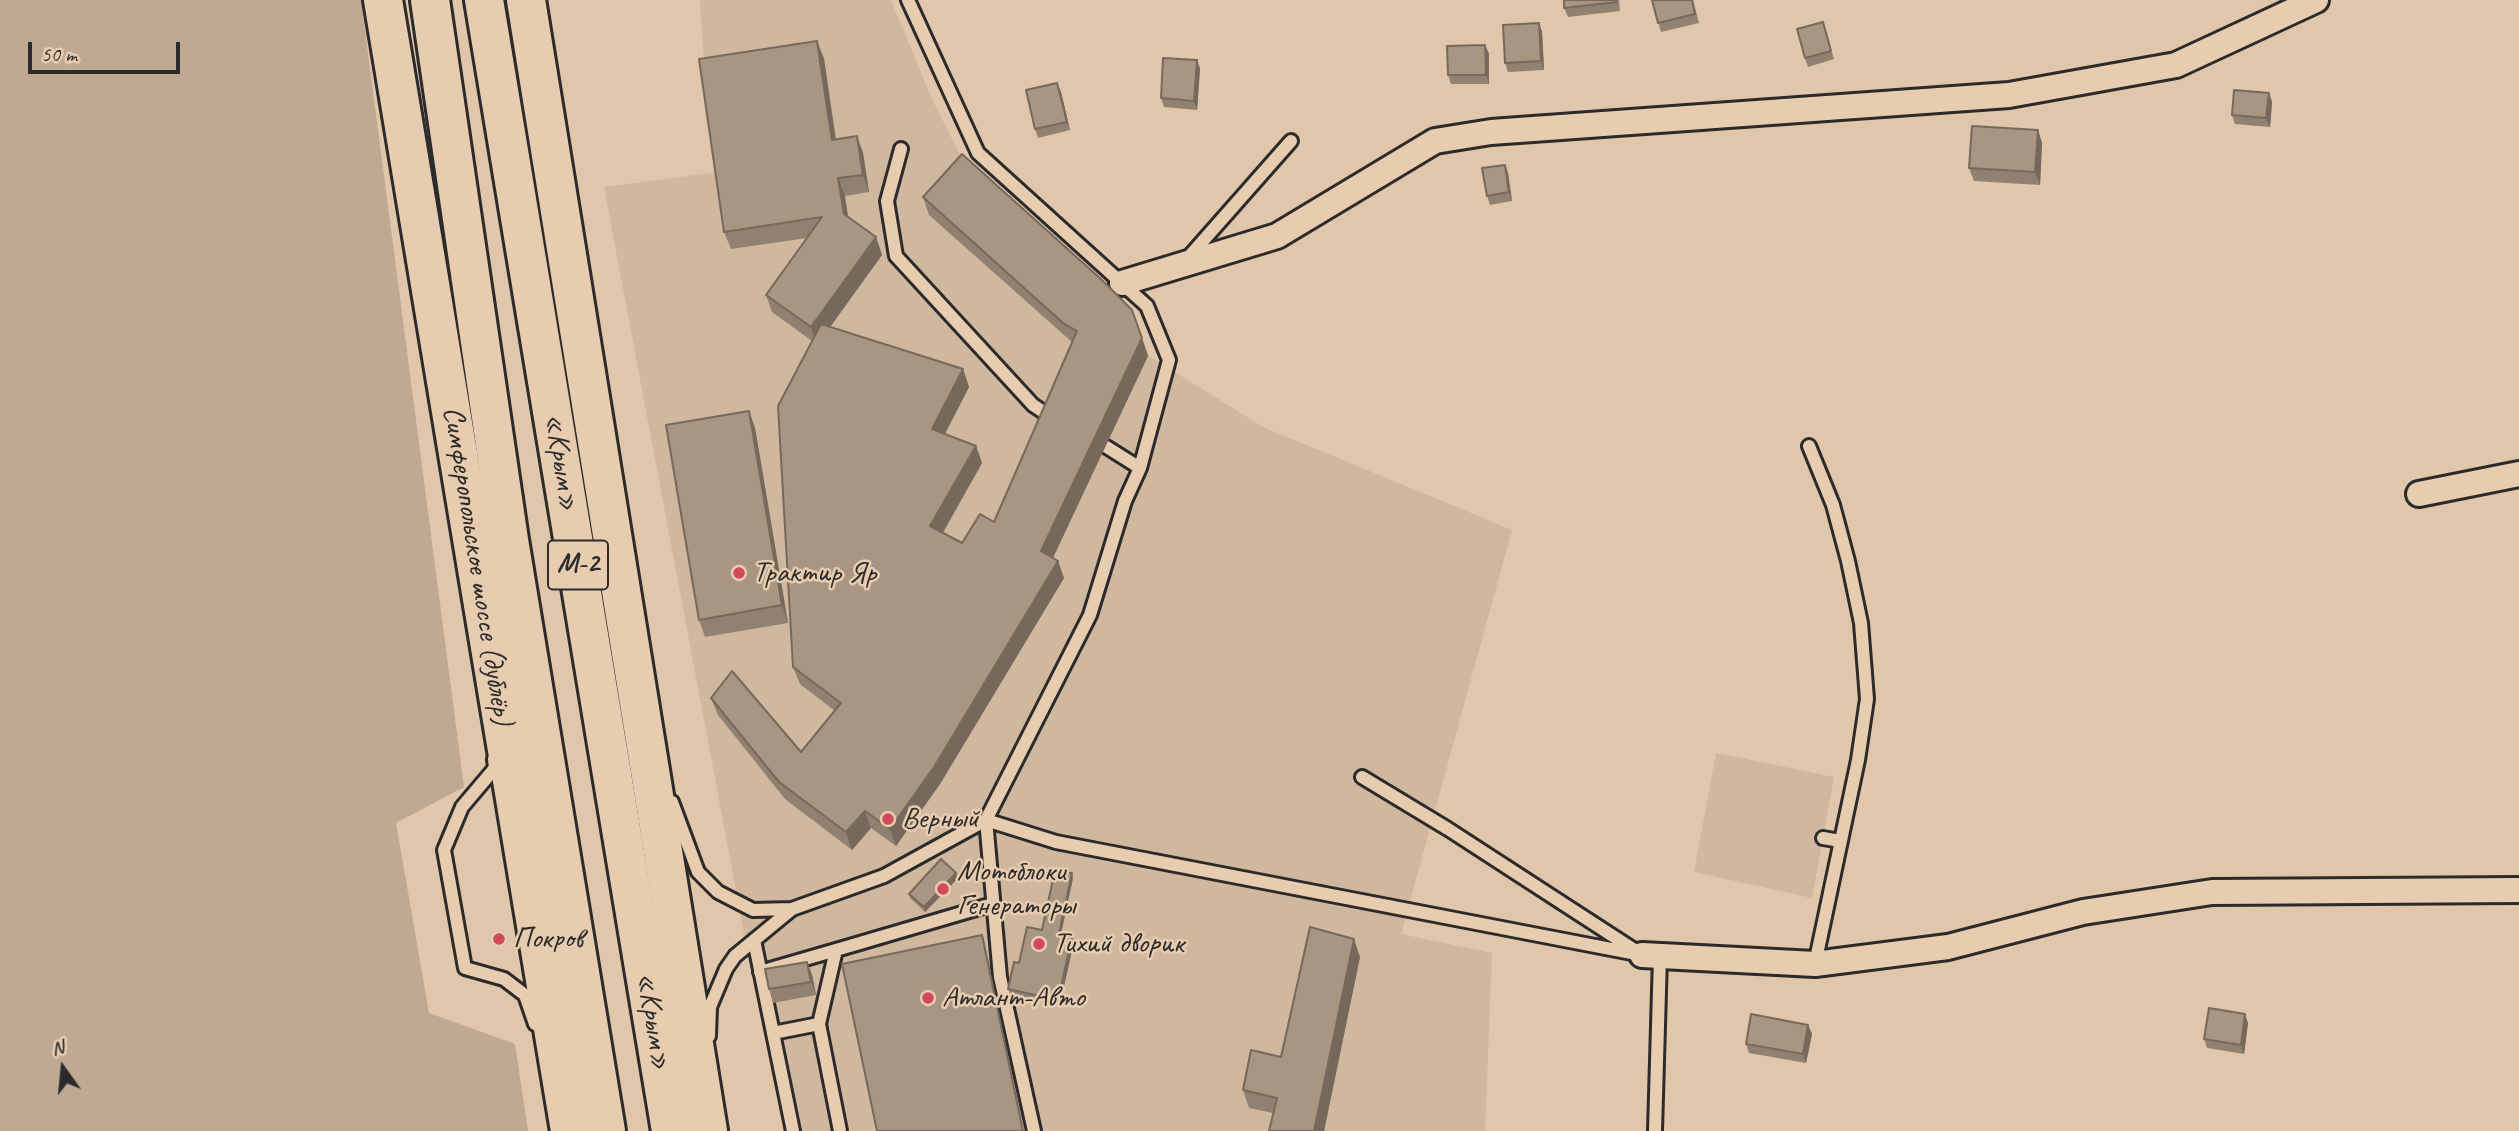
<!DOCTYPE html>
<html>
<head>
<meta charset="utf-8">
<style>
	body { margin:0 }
	#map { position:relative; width:2519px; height:1131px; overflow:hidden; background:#e0c6aa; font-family:Caveat,sans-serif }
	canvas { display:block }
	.north { position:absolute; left:28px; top:1033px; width:70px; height:70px; -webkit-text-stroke:5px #e8ccaf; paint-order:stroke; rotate:345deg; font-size:19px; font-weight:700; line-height:28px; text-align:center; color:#2b2b2b }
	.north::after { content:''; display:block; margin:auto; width:24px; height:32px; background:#2b2b2b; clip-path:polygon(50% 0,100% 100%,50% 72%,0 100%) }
	.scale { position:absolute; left:28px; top:42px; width:152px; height:32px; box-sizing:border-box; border:4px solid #2b2b2b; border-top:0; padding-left:9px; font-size:21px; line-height:24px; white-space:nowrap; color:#2b2b2b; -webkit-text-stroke:5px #e8ccaf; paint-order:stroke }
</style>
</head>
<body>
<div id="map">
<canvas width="2519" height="1131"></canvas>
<div class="north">N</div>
<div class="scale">50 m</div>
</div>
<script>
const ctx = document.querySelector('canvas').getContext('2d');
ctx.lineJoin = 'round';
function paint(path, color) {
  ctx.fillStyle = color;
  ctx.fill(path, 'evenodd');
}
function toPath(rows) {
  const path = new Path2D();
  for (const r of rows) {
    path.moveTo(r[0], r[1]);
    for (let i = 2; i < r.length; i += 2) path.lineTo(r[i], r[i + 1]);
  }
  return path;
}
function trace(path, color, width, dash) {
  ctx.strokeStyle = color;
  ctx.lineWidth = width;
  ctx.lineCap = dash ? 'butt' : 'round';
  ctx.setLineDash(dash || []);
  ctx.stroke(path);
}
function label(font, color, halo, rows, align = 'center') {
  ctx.font = font + ' Caveat,sans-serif';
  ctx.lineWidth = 5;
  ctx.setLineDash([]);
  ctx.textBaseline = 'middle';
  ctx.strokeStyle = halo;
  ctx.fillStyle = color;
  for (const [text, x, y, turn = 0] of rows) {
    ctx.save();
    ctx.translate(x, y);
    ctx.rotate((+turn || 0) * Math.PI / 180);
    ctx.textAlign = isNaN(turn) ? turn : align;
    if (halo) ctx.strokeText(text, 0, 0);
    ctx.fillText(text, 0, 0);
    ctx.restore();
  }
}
const built = toPath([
	[700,0,891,0,931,97,968,171,1108,297,1138,327,1149,356,1263,427,1512,530,1401,934,1492,953,1485,1131,784,1131,753,981,604,187,719,172,705,77],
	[1716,753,1834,777,1812,898,1694,872]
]);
const green = toPath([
	[0,0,361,0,464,787,396,823,429,1013,515,1044,528,1131,0,1131]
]);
const service = toPath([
	[901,149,887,201,896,256,1033,405,1054,419],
	[1187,259,1291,141],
	[1105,446,1140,468],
	[1809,446,1833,505,1848,561,1861,623,1867,699,1858,760,1815,964],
	[494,759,495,768,462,807,444,850,465,968,504,979,525,995,535,1024],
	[1362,777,1448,829,1636,951],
	[672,802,698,872,718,892,753,910,792,909,884,876,986,820,1090,615,1125,501,1140,468,1169,360,1147,306,978,153,908,0],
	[1823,838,1840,841],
	[754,940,793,1131],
	[760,972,836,950],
	[773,1033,819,1024],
	[709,1036,710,1007,726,969,735,956,792,909],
	[840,1131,819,1024,836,950,993,904],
	[1034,1131,1000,977,986,820,1056,842,1642,955],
	[1655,1131,1660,956]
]);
const minor = toPath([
	[1122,283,1277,236,1435,141,1491,132,2009,95,2176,65,2316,0],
	[2419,494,2519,474],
	[1642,955,1815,964,1948,947,2083,912,2212,892,2519,890]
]);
const primary = toPath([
	[383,0,570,1131],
	[526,0,708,1131]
]);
const motorway = toPath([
	[430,0,509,540,606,1131],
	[484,0,671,1131]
]);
const wall = toPath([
	[1619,0,1620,11,1568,17,1564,8],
	[1652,0,1693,0,1699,23,1661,32],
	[1539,23,1542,32,1544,70,1508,72,1505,63],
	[1826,31,1834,59,1808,67,1805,58],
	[817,41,824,59,836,139,857,136,863,153,869,192,845,196,848,217,876,237,882,255,830,327,963,369,969,387,945,434,976,446,982,463,943,533,962,543,994,522,1072,342,929,215,923,197,1132,310,1148,356,1053,558,1064,578,940,784,896,846,871,828,852,850,785,799,718,715,711,698,801,752,835,711,800,684,793,667,812,341,772,312,766,295,807,238,731,249,724,232],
	[1485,45,1489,54,1489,84,1451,84,1448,75],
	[1197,60,1200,69,1197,110,1164,107,1161,98],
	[1061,92,1070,130,1038,138,1035,129],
	[2269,93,2272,102,2270,127,2235,124,2232,115],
	[2038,130,2042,143,2040,185,1974,181,1969,168],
	[1505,165,1508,173,1512,201,1490,205,1487,196],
	[749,411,755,428,788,623,705,637,699,620],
	[958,878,925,912,910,898,909,894],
	[1073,878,1061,934,1072,937,1074,941,1060,1004,1010,994,1008,989,1019,963,1042,930],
	[1360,957,1324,1131,1269,1131,1273,1113,1249,1108,1243,1090,1281,1057],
	[807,962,812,975,816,995,773,1003,769,989],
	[2248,1023,2244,1054,2207,1048,2204,1039],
	[1808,1025,1812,1034,1806,1063,1749,1053,1746,1044]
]);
const shadedWall = toPath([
	[1539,23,1542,32,1544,70,1541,61],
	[817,41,824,59,838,157,832,140],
	[1485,45,1489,54,1489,84,1486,75],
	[1197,60,1200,69,1197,110,1194,101],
	[1057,83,1061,92,1070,130,1067,122],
	[2269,93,2272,102,2270,127,2266,118],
	[2038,130,2042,143,2040,185,2035,172],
	[857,136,863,153,869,192,863,175],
	[1505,165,1508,173,1512,201,1509,192],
	[838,178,845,196,850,231,844,214],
	[876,237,882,255,817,345,811,327],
	[1142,338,1148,356,1048,568,1041,551],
	[963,369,969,387,938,447,932,429],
	[749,411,755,428,788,623,782,605],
	[976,446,982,463,936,544,930,526],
	[1058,561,1064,578,940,784,896,846,890,829],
	[865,811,871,828,852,850,846,832],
	[956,873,958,878,925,912,924,907],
	[1072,873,1073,878,1060,938,1059,934],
	[982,935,984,940,1023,1131],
	[1072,937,1074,941,1060,1004,1058,1000],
	[1354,939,1360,957,1324,1131,1314,1131],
	[807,962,812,975,816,995,811,982],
	[2245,1014,2248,1023,2244,1054,2241,1045],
	[1808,1025,1812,1034,1806,1063,1803,1054]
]);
const building = toPath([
	[1564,0,1616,0,1617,2,1564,8,1564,0],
	[1652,0,1692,0,1695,14,1658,23,1652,0],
	[1823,22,1831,51,1805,58,1797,29,1823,22],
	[1539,23,1541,61,1505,63,1503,25,1539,23],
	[817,41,832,140,857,136,863,175,838,178,844,214,876,237,811,327,766,295,822,217,724,232,699,59,817,41],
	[1485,45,1486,75,1448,75,1447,46,1485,45],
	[1163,58,1197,60,1194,101,1161,98,1163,58],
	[1057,83,1067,122,1035,129,1026,90,1057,83],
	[2234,90,2269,93,2266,118,2232,115,2234,90],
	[1972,126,2038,130,2035,172,1969,168,1972,126],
	[962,154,1102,280,1132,310,1142,338,1041,551,1058,561,934,767,890,829,865,811,846,832,779,782,711,698,732,671,801,752,841,703,793,667,778,406,821,324,963,369,932,429,976,446,930,526,962,543,980,514,994,522,1077,331,1063,323,923,197,962,154],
	[1505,165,1509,192,1487,196,1482,168,1505,165],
	[749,411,782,605,699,620,666,425,749,411],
	[941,859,956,873,924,907,909,894,941,859],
	[1055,870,1072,873,1059,934,1072,937,1058,1000,1008,989,1014,962,1019,963,1027,927,1042,930,1055,870],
	[1310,927,1354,939,1314,1131,1269,1131,1277,1098,1243,1090,1251,1050,1281,1057,1310,927],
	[982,935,1023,1131,877,1131,842,964,982,935],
	[807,962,811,982,769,989,765,969,807,962],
	[2209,1008,2245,1014,2241,1045,2204,1039,2209,1008],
	[1751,1014,1808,1025,1803,1054,1746,1044,1751,1014]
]);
const markers = [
	[739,573,7,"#d1495b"],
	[888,819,7,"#d1495b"],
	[943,889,7,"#d1495b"],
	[499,939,7,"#d1495b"],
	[1039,944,7,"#d1495b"],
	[928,998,7,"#d1495b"]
];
const shields = [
	[578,565,60]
];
const shieldNames = [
	["М-2",578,565]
];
const streetNames = [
	["«Крым»",561,462,81],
	["Симферопольское шоссе (дублёр)",477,566,81],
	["«Крым»",653,1021,81]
];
const poiNames = [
	["Трактир Яр",753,573],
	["Верный",902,819],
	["Мотоблоки",957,872],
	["Генераторы",957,906],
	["Покров",513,939],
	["Тихий дворик",1053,944],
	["Атлант-Авто",942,998]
];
paint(built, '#cfb89e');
paint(green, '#bfa992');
trace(service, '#2b2b2b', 18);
trace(minor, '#2b2b2b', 30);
trace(primary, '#2b2b2b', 44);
trace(motorway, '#2b2b2b', 44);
trace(service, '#e8ccaf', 12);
trace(minor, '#e8ccaf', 24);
trace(primary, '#e8ccaf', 38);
trace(motorway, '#e8ccaf', 38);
paint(wall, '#908171');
paint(shadedWall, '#76695c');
paint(building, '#a89683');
trace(building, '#76695c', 2);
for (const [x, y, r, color] of markers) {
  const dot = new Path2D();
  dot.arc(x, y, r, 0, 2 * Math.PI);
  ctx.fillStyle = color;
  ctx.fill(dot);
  trace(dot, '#e8ccaf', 2.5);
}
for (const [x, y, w] of shields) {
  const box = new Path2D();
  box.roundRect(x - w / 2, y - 24.5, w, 49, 5);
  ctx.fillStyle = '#e8ccaf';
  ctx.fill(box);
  trace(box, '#2b2b2b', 2);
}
label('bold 28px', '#2b2b2b', null, shieldNames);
label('30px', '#2b2b2b', '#e8ccaf', streetNames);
label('30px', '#2b2b2b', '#e8ccaf', poiNames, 'left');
</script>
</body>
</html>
